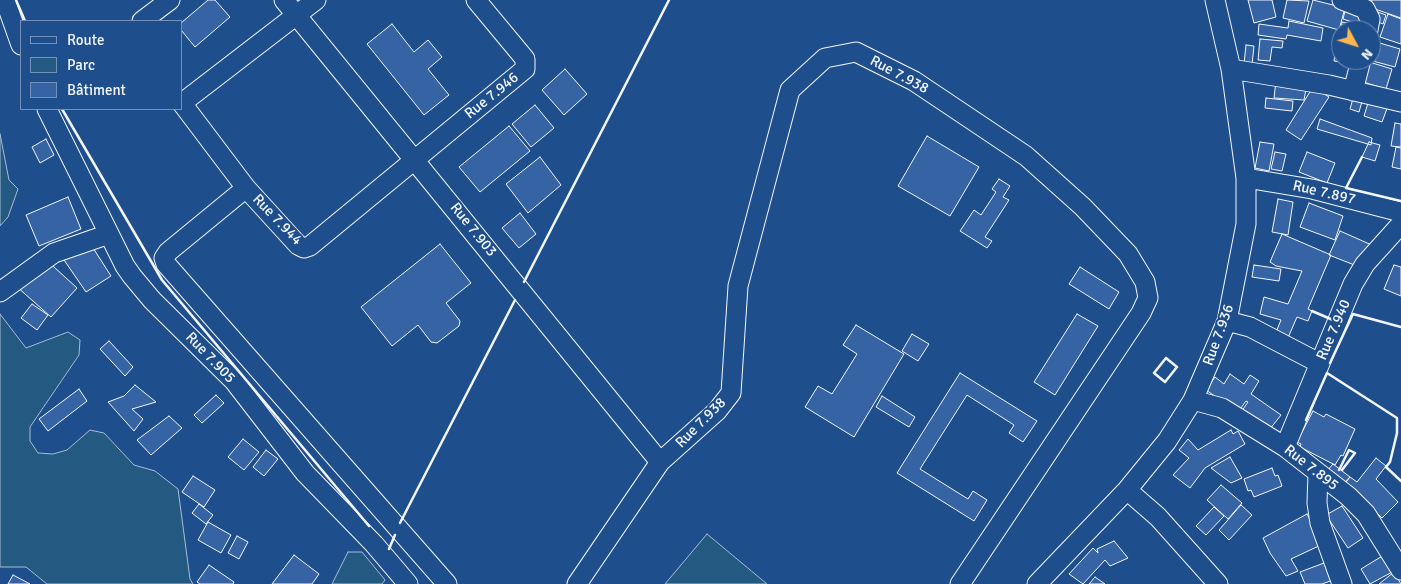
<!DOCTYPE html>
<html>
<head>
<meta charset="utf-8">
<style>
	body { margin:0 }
	#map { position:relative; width:1401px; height:584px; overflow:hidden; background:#1f4e8c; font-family:Signika,sans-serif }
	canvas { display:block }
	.legend { position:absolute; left:20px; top:20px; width:162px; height:90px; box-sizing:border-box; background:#1f4e8c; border:1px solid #7391ba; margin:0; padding:6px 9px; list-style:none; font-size:15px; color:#f2f6ff }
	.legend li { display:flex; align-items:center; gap:10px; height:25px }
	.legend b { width:25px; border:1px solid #7391ba }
	.north { position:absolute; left:1331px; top:20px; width:50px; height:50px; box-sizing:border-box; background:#1f4e8c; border:1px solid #7391ba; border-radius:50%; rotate:130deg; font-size:14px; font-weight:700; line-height:20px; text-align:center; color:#f2f6ff }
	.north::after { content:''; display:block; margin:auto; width:18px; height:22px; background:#ffb74d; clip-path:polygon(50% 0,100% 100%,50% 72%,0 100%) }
</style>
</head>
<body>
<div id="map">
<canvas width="1401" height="584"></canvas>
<ul class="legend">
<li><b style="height:6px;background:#1f4e8c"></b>Route</li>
<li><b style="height:14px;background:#245a82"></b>Parc</li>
<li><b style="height:14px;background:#3563a3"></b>Bâtiment</li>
</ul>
<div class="north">N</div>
</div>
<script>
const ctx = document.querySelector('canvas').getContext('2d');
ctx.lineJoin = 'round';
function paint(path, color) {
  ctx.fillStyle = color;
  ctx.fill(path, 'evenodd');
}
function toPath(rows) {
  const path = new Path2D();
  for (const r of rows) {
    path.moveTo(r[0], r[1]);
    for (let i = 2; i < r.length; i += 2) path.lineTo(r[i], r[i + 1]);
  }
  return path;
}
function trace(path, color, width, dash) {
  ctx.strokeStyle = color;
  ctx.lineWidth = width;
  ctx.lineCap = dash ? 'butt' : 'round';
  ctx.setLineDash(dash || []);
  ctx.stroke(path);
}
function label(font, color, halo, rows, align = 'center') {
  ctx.font = font + ' Signika,sans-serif';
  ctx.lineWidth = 4;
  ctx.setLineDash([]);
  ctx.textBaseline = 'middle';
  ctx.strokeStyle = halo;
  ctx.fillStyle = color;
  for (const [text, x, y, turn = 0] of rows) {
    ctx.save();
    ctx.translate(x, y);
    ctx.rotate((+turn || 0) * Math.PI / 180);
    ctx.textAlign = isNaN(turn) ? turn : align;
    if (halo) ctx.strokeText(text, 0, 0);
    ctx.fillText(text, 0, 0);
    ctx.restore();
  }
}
const green = toPath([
	[0,134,9,180,18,189,8,217,0,226,0,134],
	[0,314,26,348,68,332,80,340,79,355,30,427,30,441,38,453,53,454,67,450,90,430,104,433,134,465,155,471,178,489,190,579,193,584,47,584,26,567,0,567,0,314],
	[707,534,767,584,665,584,707,534],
	[348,552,362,552,385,580,382,584,332,584,348,552]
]);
const building = toPath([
	[208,0,215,0,230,17,195,47,181,30,181,23,208,0],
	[1272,0,1276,17,1254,23,1248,0,1272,0],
	[1287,0,1309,1,1304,23,1283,18,1287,0],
	[1313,0,1345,8,1339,30,1307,21,1313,0],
	[1372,0,1401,0,1401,18,1369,7,1372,0],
	[1345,11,1361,16,1358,24,1343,19,1345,11],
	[1375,11,1386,15,1383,24,1371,19,1375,11],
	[1388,14,1401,19,1401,44,1380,37,1388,14],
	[1289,21,1323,28,1321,41,1287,35,1286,39,1258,35,1259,24,1288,28,1289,21],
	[1342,22,1361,25,1360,30,1341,30,1342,22],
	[392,24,414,52,428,40,442,57,428,69,449,95,424,115,367,44,392,24],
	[1338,34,1341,35,1341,60,1354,60,1354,64,1334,61,1338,34],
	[1260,39,1283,41,1282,48,1272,47,1270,61,1258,60,1260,39],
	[1373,41,1400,49,1395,67,1369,60,1373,41],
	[1246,45,1254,46,1252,65,1244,64,1246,45],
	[1366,61,1392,69,1386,89,1360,81,1366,61],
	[565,69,587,94,564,115,542,90,565,69],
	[1276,81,1307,84,1304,100,1274,98,1276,81],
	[1313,87,1329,97,1301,140,1286,130,1313,87],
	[1354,95,1363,98,1359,112,1350,109,1354,95],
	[1266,98,1293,101,1292,111,1265,108,1266,98],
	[1369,100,1388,106,1382,122,1364,116,1369,100],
	[535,105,554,128,531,147,512,124,535,105],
	[1320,119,1372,138,1371,145,1317,129,1320,119],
	[1395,123,1401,124,1401,147,1391,146,1395,123],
	[509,126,530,151,480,192,459,167,509,126],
	[927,136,979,167,950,216,898,186,927,136],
	[46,139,54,155,40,163,32,147,46,139],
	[1260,142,1274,144,1269,171,1255,168,1260,142],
	[1369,142,1380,145,1375,161,1362,157,1369,142],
	[1396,147,1401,148,1401,169,1392,167,1396,147],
	[1275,152,1286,154,1282,171,1271,169,1275,152],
	[1307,152,1335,163,1327,183,1299,172,1307,152],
	[540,157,561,185,528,213,506,184,540,157],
	[999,179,1010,186,1003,197,1009,200,985,237,992,241,987,248,960,231,974,210,981,215,996,192,992,189,999,179],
	[68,197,81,229,39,246,26,215,68,197],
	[1278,199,1293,202,1288,235,1272,232,1278,199],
	[1309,203,1343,216,1335,240,1300,227,1309,203],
	[520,213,536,234,519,248,502,228,520,213],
	[1340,231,1374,246,1357,266,1329,255,1340,231],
	[1282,234,1331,255,1308,309,1312,311,1308,321,1297,317,1287,340,1276,332,1281,320,1260,314,1264,297,1288,304,1302,271,1276,266,1270,262,1282,234],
	[88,240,111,276,86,292,62,257,88,240],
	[440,244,471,283,446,303,460,321,459,326,437,343,431,342,418,325,392,346,361,307,440,244],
	[42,256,77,288,51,317,16,286,42,256],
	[1254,265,1281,269,1279,281,1252,277,1254,265],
	[1394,265,1401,267,1401,296,1384,289,1394,265],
	[1080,267,1119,292,1109,309,1069,284,1080,267],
	[32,304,48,315,37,330,21,318,32,304],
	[1077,314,1098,326,1055,395,1034,382,1077,314],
	[856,325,904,354,854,437,805,407,818,386,832,394,857,354,843,345,856,325],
	[912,334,929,344,918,361,902,351,912,334],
	[109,341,133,367,125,376,100,349,109,341],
	[960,373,1037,421,1023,442,1009,433,1014,425,967,395,920,469,968,499,973,491,987,500,974,521,897,473,960,373],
	[1230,374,1244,384,1250,375,1259,381,1251,394,1281,415,1266,434,1239,415,1248,402,1246,401,1238,412,1206,390,1215,377,1224,384,1230,374],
	[135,385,156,402,132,409,143,419,134,431,108,402,124,396,135,385],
	[79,389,87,401,48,431,39,419,79,389],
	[216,395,224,403,202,423,194,415,216,395],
	[882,396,915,417,909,427,876,407,882,396],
	[1313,411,1324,417,1326,414,1355,429,1343,456,1341,455,1335,465,1300,447,1301,444,1297,442,1313,411],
	[169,416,182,428,151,455,137,440,169,416],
	[1231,430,1233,434,1238,431,1245,444,1205,468,1190,488,1173,475,1189,458,1179,450,1188,439,1198,450,1231,430],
	[243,439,259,452,244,470,228,457,243,439],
	[266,450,278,459,264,476,253,467,266,450],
	[1230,457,1242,478,1231,483,1211,468,1230,457],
	[1376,458,1386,466,1376,479,1398,502,1382,518,1361,497,1343,485,1350,477,1357,482,1376,458],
	[1333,464,1350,477,1342,487,1325,473,1333,464],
	[1272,468,1275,476,1278,475,1282,486,1254,497,1251,490,1248,491,1244,479,1272,468],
	[193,476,215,490,204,507,182,492,193,476],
	[1221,485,1242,503,1228,519,1207,500,1221,485],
	[199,504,213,515,206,524,192,513,199,504],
	[1241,505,1252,515,1229,540,1219,530,1241,505],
	[1342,506,1363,538,1348,548,1326,515,1342,506],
	[1214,507,1224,516,1206,535,1196,526,1214,507],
	[1307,514,1323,544,1291,559,1298,571,1286,576,1270,553,1263,538,1307,514],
	[208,522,231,535,221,553,198,540,208,522],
	[237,536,248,542,239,559,228,553,237,536],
	[1114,541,1128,558,1110,566,1105,560,1083,584,1069,574,1093,548,1098,553,1097,549,1114,541],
	[294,555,319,574,312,584,272,584,294,555],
	[1384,555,1394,571,1370,584,1361,569,1384,555],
	[1324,563,1333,580,1322,584,1305,584,1300,572,1324,563],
	[209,565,234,582,233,584,200,584,197,582,209,565],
	[1394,572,1401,584,1379,584,1394,572],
	[13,575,30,584,8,584,13,575],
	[1095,577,1105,584,1089,584,1095,577]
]);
const minor = toPath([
	[5,0,21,45],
	[284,0,660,462],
	[1342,0,1365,9,1370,19,1368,30],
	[142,21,170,0],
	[1231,69,1329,85,1401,102],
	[1353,91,1361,60],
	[181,102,246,188,298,245,304,248,310,246,525,69,525,59,476,0],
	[182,103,316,0],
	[47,109,125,266,132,276,152,300,234,381,305,473,374,544,408,584],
	[1246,178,1312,189,1401,212],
	[246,188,168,252,164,258,166,264,447,584],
	[0,292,54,253,109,234],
	[1227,321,1250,327,1319,363],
	[1193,400,1222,408,1285,447,1348,496,1366,514,1401,570],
	[1285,447,1353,284,1365,264,1401,224],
	[1318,473,1317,503,1320,523,1342,584],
	[1127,490,1158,517,1218,584],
	[577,584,660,462,717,411,731,393,738,286,790,90,825,58,856,52,914,81,1026,156,1083,207,1128,254,1145,282,1148,298,1141,313,960,584],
	[1037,584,1127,490,1167,441,1193,400,1227,321,1246,224,1246,178,1231,69,1215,0]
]);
const wall = toPath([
	[16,0,25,21],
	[62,109,162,280,369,526],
	[1362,157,1346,188,1401,201],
	[524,282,669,0],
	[1312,311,1333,320],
	[1166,358,1177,367,1165,382,1154,373,1166,358],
	[1330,363,1353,314,1401,327],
	[1306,420,1327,373,1397,418,1397,433,1390,462,1386,467,1401,481],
	[1339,470,1349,450,1355,453,1342,470],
	[400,523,515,300],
	[389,549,395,535]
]);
const streetNames = [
	["Rue 7.938",899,75,28],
	["Rue 7.946",492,96,-39],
	["Rue 7.897",1324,193,13],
	["Rue 7.944",277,220,46],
	["Rue 7.903",473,230,51],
	["Rue 7.940",1334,330,-67],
	["Rue 7.936",1219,335,-70],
	["Rue 7.905",210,358,46],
	["Rue 7.938",701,423,-45],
	["Rue 7.895",1311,468,38]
];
paint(green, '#245a82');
trace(green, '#a8bbd7', 1);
paint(building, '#3563a3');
trace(building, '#f2f6ff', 1);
trace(minor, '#f2f6ff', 21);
trace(minor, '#1f4e8c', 19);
trace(wall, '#f2f6ff', 2.5);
label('15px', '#f2f6ff', '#1f4e8c', streetNames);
</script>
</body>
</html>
